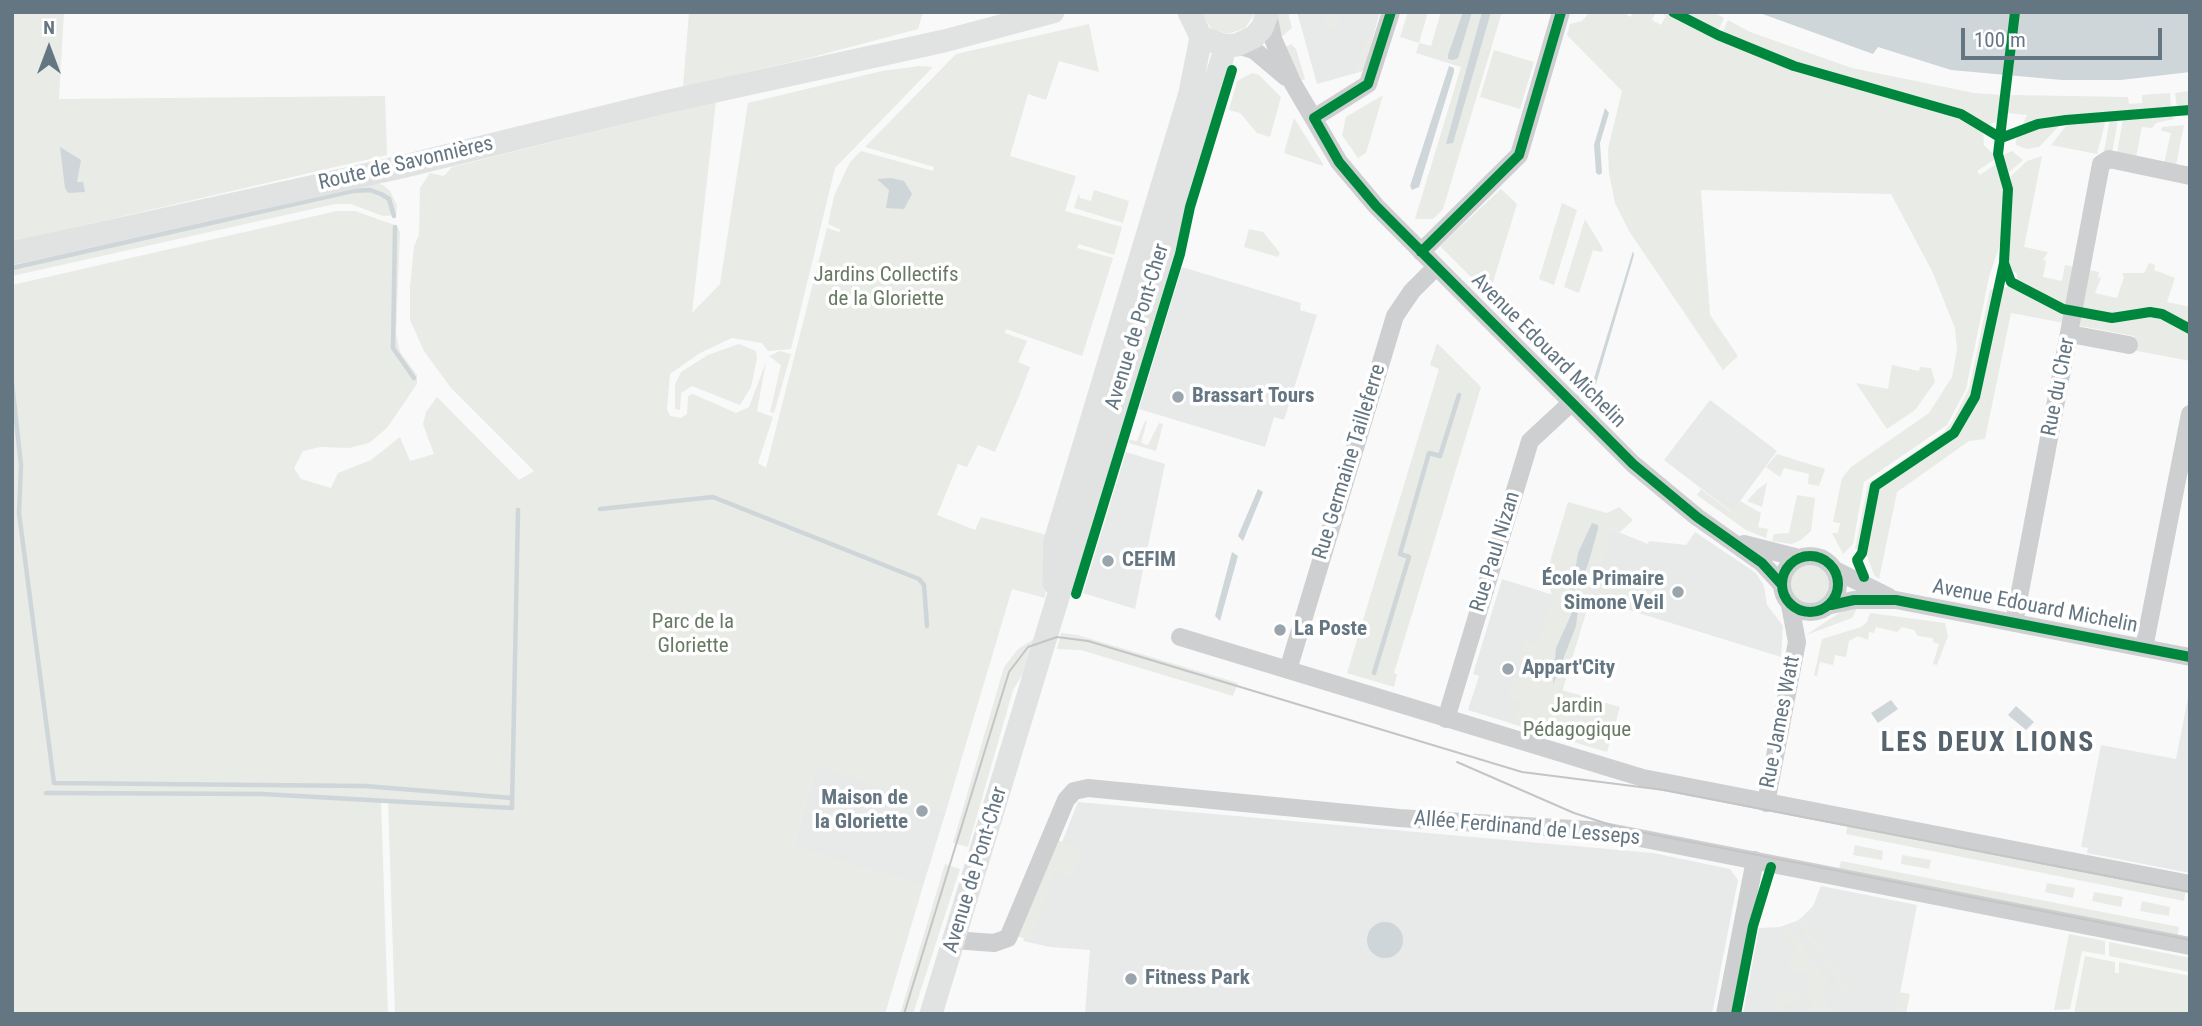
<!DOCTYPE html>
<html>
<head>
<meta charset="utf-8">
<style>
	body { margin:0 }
	#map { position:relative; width:2202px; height:1026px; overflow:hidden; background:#f9f9f9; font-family:"Roboto Condensed",sans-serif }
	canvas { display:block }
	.frame { position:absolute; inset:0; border:14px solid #657683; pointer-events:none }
	.north { position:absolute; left:14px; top:14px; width:70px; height:70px; -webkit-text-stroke:5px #fff; paint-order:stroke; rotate:0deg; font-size:19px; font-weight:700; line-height:28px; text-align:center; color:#657683 }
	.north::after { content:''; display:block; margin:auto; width:24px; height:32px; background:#657683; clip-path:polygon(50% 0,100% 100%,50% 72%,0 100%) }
	.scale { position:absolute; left:1961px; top:28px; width:201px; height:32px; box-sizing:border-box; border:4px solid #657683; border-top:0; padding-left:9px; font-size:21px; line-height:24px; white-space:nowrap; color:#657683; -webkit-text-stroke:5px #fff; paint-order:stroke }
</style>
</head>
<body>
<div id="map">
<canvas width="2202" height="1026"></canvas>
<div class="frame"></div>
<div class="north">N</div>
<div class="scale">100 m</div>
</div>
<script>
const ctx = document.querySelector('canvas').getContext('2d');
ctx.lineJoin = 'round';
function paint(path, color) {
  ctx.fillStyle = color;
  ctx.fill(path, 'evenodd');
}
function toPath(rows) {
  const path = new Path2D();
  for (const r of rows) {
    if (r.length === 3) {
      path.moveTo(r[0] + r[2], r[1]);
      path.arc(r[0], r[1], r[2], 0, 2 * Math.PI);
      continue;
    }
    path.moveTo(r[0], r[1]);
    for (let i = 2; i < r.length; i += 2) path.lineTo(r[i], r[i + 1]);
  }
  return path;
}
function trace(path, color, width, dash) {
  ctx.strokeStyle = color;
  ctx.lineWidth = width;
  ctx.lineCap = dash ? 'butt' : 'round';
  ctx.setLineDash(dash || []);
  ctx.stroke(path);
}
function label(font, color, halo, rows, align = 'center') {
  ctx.font = font + ' "Roboto Condensed",sans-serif';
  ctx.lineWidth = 7;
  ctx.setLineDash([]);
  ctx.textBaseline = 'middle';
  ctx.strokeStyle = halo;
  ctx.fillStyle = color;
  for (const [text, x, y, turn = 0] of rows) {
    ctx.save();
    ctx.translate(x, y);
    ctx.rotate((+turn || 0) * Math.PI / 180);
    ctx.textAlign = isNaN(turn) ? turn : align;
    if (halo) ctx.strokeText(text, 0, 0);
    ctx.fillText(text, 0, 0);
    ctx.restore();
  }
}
const built = toPath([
	[1297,12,1380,12,1363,71,1317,84],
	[1182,267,1301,303,1300,310,1317,315,1284,420,1274,417,1265,447,1139,409],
	[1710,400,1777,451,1732,512,1664,460],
	[1126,452,1165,464,1135,609,1083,593],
	[1611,529,1648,544,1649,541,1686,545,1695,532,1756,573,1764,586,1767,605,1783,626,1781,657,1590,598],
	[1502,579,1588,606,1549,735,1468,710,1479,676,1473,674],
	[2190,687,2190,873,2087,853,2088,848,2081,847,2101,745,2176,759],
	[817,765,946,811,923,886,793,846],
	[1078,802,1653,853,1730,869,1738,880,1712,1014,1085,1014,1090,950,1050,947,1023,941],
	[1821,886,1917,905,1896,1014,1743,1014,1759,928,1780,927,1799,920,1813,906]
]);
const green = toPath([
	[12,12,64,12,59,99,385,96,387,155,12,242],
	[689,12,923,12,918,29,805,59,683,87],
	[1200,12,1256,12,1245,28,1228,34,1212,29],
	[1277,12,1288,12,1292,28,1278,40],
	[1322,12,1342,12,1337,30,1326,26],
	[1408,12,1428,12,1419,43,1431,46,1441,12,1502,12,1443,209,1433,219,1415,219,1461,67,1416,53,1419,43,1400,37],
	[1590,12,1623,12,1630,17,1634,12,1656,12,1652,20,1661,25,1666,16,1659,12,1667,12,1772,61,1832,81,1937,108,1983,130,1984,145,1994,155,1994,160,1977,171,1980,175,1996,164,2000,169,2005,185,2004,232,1989,277,1966,389,1947,425,1864,482,1853,544,1843,554,1832,533,1838,533,1840,523,1833,522,1842,478,1851,467,1929,413,1952,377,1957,350,1955,328,1932,271,1891,194,1701,190,1710,315,1738,356,1723,370,1629,231,1615,203,1609,173,1608,149,1622,91,1567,35,1570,24,1582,21],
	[1679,12,1713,12,1724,18,1718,31],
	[1728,20,1750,32,1852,68,1974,93,2001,95,1998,121,1988,125,1950,107,1797,64,1722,33],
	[1089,24,1099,72,1059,61,1046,100,1028,94,1010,156,1076,176,1065,211,1122,227,1114,255,1079,244,1077,248,1113,258,1104,287,1082,356,1006,329,1005,333,1027,341,1018,362,1030,367,1020,394,995,452,978,445,967,467,958,464,937,515,975,530,981,517,1051,536,1045,598,1012,589,946,811,817,766,793,845,923,886,885,1014,395,1014,388,799,337,801,381,801,388,1014,12,1014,12,285,337,211,355,211,397,226,400,232,396,334,400,352,417,375,417,384,387,428,369,443,349,448,320,447,303,451,294,468,301,479,331,488,338,473,371,460,400,437,410,461,434,454,423,424,426,412,437,397,519,480,534,471,451,388,424,351,410,320,410,287,414,246,419,235,420,188,430,173,444,176,452,167,716,101,692,313,720,284,748,103,882,71,920,66,933,67,835,168,791,349,768,351,762,343,732,338,700,353,670,374,667,409,670,416,681,418,687,414,688,396,693,394,736,413,749,407,766,362,757,411,773,417,758,463,766,468,827,228,839,232,841,230,828,224,834,196,850,162,861,151,933,171,934,167,865,147,956,54],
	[1367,37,1373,37,1363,71,1353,74],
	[1291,44,1296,49,1305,79,1300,81,1282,49],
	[1494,50,1534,62,1520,109,1480,97],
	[1252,73,1259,75,1281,97,1270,137,1257,133,1240,113,1229,110,1237,81],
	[2190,91,2190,107,2177,108,2175,93],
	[2170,93,2171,109,2152,112,2065,116,2022,126,2027,115,2008,113,2010,95,2128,97,2129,104,2142,103,2142,95],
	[1383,95,1366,153,1358,158,1342,135,1346,117],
	[2172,115,2174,119,2156,123,2152,128,2142,127,2136,157,2117,153,2123,119],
	[1294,118,1323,164,1323,166,1284,153],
	[2106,119,2097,154,2051,145,2069,122],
	[2110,119,2118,119,2112,153,2104,151],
	[2062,123,2039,147,2027,149,2016,145,2017,134],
	[2184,125,2176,165,2164,163,2171,133,2161,131,2162,127],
	[2012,151,2023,160,2009,172,2001,156],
	[2042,156,2024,247,2048,252,2043,260,2046,261,2043,277,2062,281,2065,265,2099,272,2098,277,2101,278,2095,293,2117,298,2124,277,2122,273,2144,273,2149,263,2155,265,2154,270,2175,278,2167,302,2190,307,2190,361,2132,350,2134,336,2011,313,1985,439,1969,441,1897,492,1879,579,1874,575,1866,553,1877,488,1956,433,1977,395,1999,288,2016,286,2017,274,2009,268,2011,176,2027,161],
	[372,183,383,185,390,191,397,205,396,215,383,216,351,204,335,204,12,276,12,260],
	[1501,189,1517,204,1489,295,1440,246],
	[1094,190,1129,201,1123,223,1074,208,1079,193,1080,198,1091,201],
	[1562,203,1577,210,1554,285,1539,279],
	[1585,219,1603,249,1602,252,1593,250,1579,293,1564,287],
	[1249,229,1263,232,1280,253,1278,257,1244,247],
	[1995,289,1972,395,1948,434,1872,486,1861,550,1855,549,1868,484,1944,432,1952,422,1969,389,1990,290],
	[1437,343,1481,387,1394,673,1397,674,1394,687,1347,673,1439,369,1430,365],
	[739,344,756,351,757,358,751,387,740,405,692,386,681,393,680,410,675,409,675,384,681,372,708,355],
	[780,351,791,354,774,413,770,412,781,365,769,356],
	[1892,365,1919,371,1920,367,1931,368,1935,382,1915,410,1887,429,1856,383,1888,389],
	[1145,421,1147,421,1141,443,1148,445,1159,423,1163,424,1156,451,1129,443,1129,440,1137,441],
	[1777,454,1825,469,1819,486,1808,484,1809,474,1784,468,1780,477,1766,467],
	[1767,483,1762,507,1747,501,1758,489],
	[1701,489,1731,512,1740,501,1761,513,1758,527,1768,529,1766,538,1746,530,1697,495],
	[1797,495,1815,498,1811,531,1801,540,1791,544,1772,541,1774,534,1789,533],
	[1568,502,1607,513,1619,507,1633,520,1620,532,1611,530,1562,690,1620,707,1607,752,1513,724,1519,702,1507,698,1514,676,1526,679,1530,666,1518,661,1524,640,1537,644,1552,596,1547,577,1551,558],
	[1811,584,22],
	[1601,578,1630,587,1624,605,1595,596],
	[1859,605,1852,618,1806,635,1845,609],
	[1870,613,1945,623,1948,636,1937,665,1933,664,1939,644,1933,642,1933,638,1918,636,1914,630,1902,627,1897,632,1876,627,1874,633,1869,632,1868,640,1858,636,1849,641,1846,657,1835,655,1833,665,1820,662,1817,676,1814,676,1822,639,1861,627,1867,622],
	[1061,633,1078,635,1238,683,1233,696,1081,650,1057,649],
	[1037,637,1030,662,1013,690,968,847,953,843,1004,667,1018,649],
	[1848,823,2186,888,2184,901,1846,834],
	[1055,839,1083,850,1072,879,1055,872,1032,936,1027,939,1016,936],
	[1855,845,1883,851,1882,860,1853,855],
	[1902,855,1931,860,1929,869,1901,864],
	[1841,861,2179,927,2177,940,1838,873],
	[945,864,960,869,913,1014,900,1014],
	[2047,883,2075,888,2073,898,2045,892],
	[2094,892,2123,897,2121,907,2092,901],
	[2142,901,2170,907,2169,916,2140,911],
	[1801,918,1852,994,1848,997,1797,921],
	[1789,925,1809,954,1806,974,1788,971,1791,954,1796,949,1781,927],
	[2069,934,2105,941,2105,955,2082,951,2070,1009,2054,1010],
	[2109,942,2190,958,2190,972,2109,956],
	[2085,956,2115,962,2115,973,2119,973,2119,962,2190,976,2190,1014,2074,1014],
	[1812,957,1830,984,1820,992,1834,1014,1808,1014,1811,997,1805,993],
	[1778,990,1799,994,1797,1004,1785,1002,1782,1014,1774,1014],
	[1898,992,1910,994,1906,1014,1894,1014]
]);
const water = toPath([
	[1463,12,1472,12,1458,58,1453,60,1448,59,1448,55],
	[1482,12,1491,12,1453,143,1446,144],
	[1757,12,2190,12,2190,72,2121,80,2062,80,1951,70,1878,47,1873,54],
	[1449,66,1454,68,1454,72,1419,187,1412,190,1410,186],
	[1605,108,1609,113,1600,143,1602,173,1599,175,1596,173,1594,145],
	[60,147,81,160,77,182,83,182,85,192,68,193,65,188],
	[891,178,904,181,912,194,904,209,886,208,889,190,877,179],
	[1633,251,1634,255,1596,384,1592,385],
	[1258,489,1263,492,1243,541,1238,536],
	[1592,523,1598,525,1598,529,1588,564,1579,587,1572,590,1578,553],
	[1232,552,1238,556,1220,621,1215,616],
	[1575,606,1578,609,1576,626,1553,685,1556,648],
	[1891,700,1898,709,1878,723,1871,713],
	[2016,706,2034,722,2026,730,2008,715],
	[1385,940,18]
]);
const pier = toPath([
	[2012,12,2019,12,2012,80,2005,79]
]);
const stream = toPath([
	[395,227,393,348,414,378],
	[12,268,352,191,370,190,381,194,389,199,394,216],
	[12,383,21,465,19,513,54,783,365,786,512,798],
	[600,509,713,497,919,579,924,585,927,626],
	[1374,673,1409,557,1400,554,1429,453,1440,456,1459,395],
	[46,793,262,794,512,808,518,510]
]);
const minor = toPath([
	[1268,13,1273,39,1292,82,1339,162,1376,206,1633,464,1697,517,1762,563,1782,585],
	[1237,45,1254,50,1286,77],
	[1314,118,1368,84,1391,12],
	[1421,252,1519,155,1561,12],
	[2070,334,2129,345],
	[1744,544,1799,558],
	[1810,584,28],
	[1835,570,1889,597],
	[1831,605,1854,600,1896,600,2190,657],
	[2014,623,2101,164,2109,159,2190,176],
	[1180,637,1643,778,2190,884],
	[2144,648,2190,414],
	[1288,670,1395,316,1412,291,1436,267],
	[1446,719,1530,441,1572,402],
	[1766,803,1797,642,1790,605],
	[954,940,994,943,1008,938,1066,800,1074,791,1088,788,1399,818,1604,831,2190,946],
	[1725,1014,1755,860]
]);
const major = toPath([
	[1189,12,1201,37,1226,46,1237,45,1254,37,1262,28,1268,12],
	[12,253,401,167,665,102,944,41,1053,12],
	[1054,583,1055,541,1190,93,1201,37],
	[931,1014,1226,46]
]);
const tram = toPath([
	[1457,762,1574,813,1620,828,2190,940],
	[904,1014,1009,672,1028,647,1057,637,1088,641,1522,772,1664,790,2190,892]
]);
const cycleway = toPath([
	[1391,12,1368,84,1314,118,1339,162,1376,206,1633,464,1697,517,1762,563,1782,585],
	[1673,12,1718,35,1794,66,1961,114,2001,138],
	[2001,138,2038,124,2066,120,2190,110],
	[1421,252,1519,155,1561,12],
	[2004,263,2011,282,2063,309,2112,318,2150,312,2162,314,2190,329],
	[1810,584,28],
	[1864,577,1857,560,1862,553,1875,486,1954,433,1975,397,2004,263,2008,189,1998,154,2015,12],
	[1076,594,1180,254,1190,207,1232,70],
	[1831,605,1854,600,1896,600,2190,657],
	[1736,1014,1753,926,1771,867]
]);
const markers = [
	[1178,397,7,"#99a4ac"],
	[1108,561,7,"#99a4ac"],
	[1678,592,7,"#99a4ac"],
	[1280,630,7,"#99a4ac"],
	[1508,669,7,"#99a4ac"],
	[922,811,7,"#99a4ac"],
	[1131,979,7,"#99a4ac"]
];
const streetNames = [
	["Route de Savonnières",406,164,-13],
	["Avenue de Pont-Cher",1138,327,-73],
	["Avenue Edouard Michelin",1548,351,45],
	["Rue du Cher",2059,387,-79],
	["Rue Germaine Tailleferre",1350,462,-73],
	["Rue Paul Nizan",1496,552,-73],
	["Avenue Edouard Michelin",2035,607,11],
	["Rue James Watt",1781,722,-79],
	["Allée Ferdinand de Lesseps",1527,829,5],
	["Avenue de Pont-Cher",976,870,-73]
];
const parkNames = [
	["Jardins Collectifs",886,276],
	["de la Gloriette",886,300],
	["Parc de la",693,623],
	["Gloriette",693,647],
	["Jardin",1577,707],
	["Pédagogique",1577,731]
];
const poiNames = [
	["Brassart Tours",1192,397],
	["CEFIM",1122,561],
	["École Primaire",1664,580,"right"],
	["Simone Veil",1664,604,"right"],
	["La Poste",1294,630],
	["Appart'City",1522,669],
	["Maison de",908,799,"right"],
	["la Gloriette",908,823,"right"],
	["Fitness Park",1145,979]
];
const districtNames = [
	["LES DEUX LIONS",1988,744]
];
paint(built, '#e8e9e9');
paint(green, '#e8ebe6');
paint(water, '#ced6d9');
paint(pier, '#f9f9f9');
trace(stream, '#ced6d9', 4.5);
trace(minor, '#cecfd0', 18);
trace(major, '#e1e2e2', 23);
trace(tram, '#c3c5c6', 2);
trace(cycleway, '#00873e', 10);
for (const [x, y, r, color] of markers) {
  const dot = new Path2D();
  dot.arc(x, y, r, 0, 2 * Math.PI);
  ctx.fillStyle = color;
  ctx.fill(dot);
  trace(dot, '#fff', 2.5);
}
label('21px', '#657683', '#fff', streetNames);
label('21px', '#687a64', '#fff', parkNames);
label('bold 21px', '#657683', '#fff', poiNames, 'left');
ctx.letterSpacing = '2px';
label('bold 28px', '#57646e', '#fff', districtNames);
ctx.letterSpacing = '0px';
</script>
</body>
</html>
